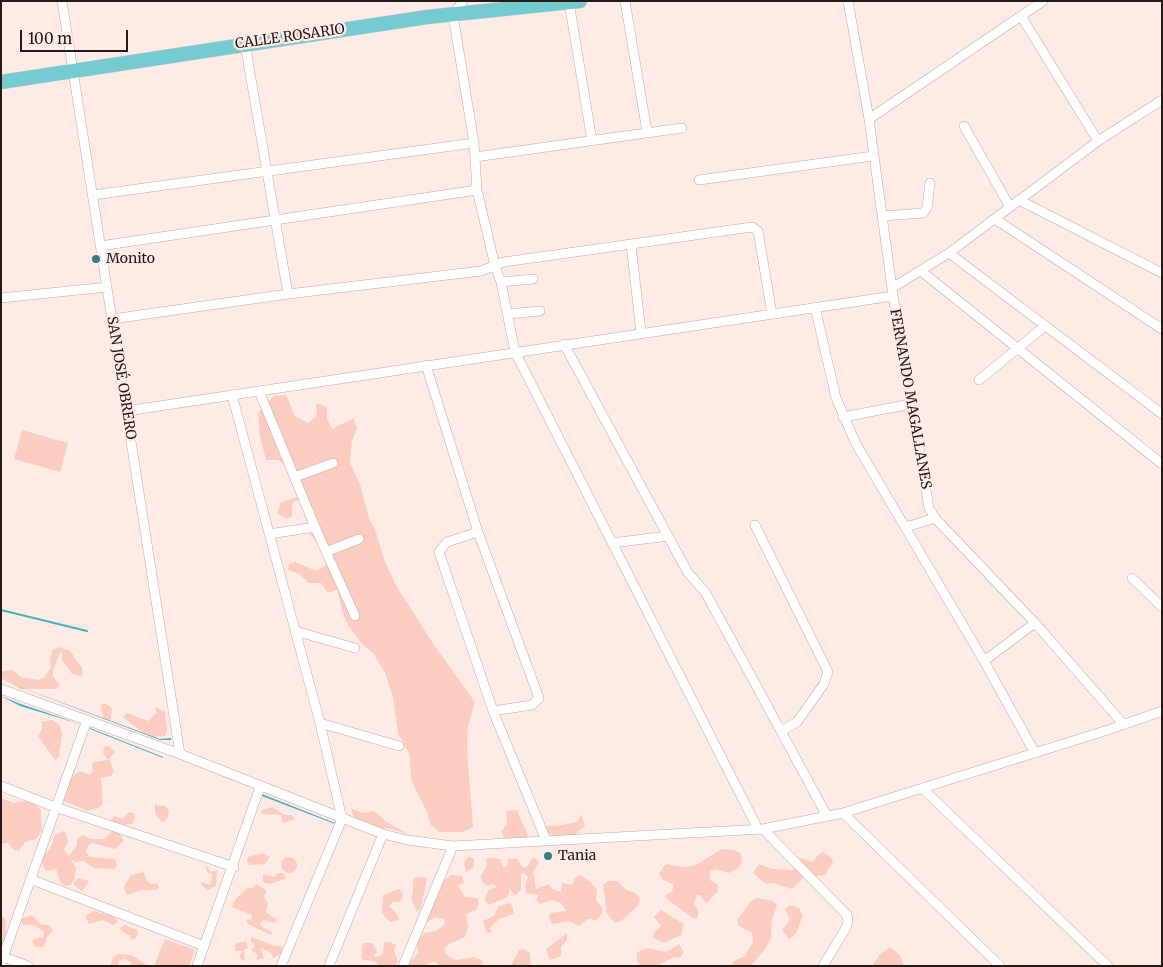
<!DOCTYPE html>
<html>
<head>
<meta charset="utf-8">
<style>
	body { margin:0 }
	#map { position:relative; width:1163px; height:967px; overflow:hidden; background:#feebe6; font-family:Merriweather,serif }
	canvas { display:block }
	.frame { position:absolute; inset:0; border:2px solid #251a18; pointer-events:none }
	.scale { position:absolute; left:20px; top:30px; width:108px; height:22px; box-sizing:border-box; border:2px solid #251a18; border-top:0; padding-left:6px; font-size:15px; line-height:18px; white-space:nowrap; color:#251a18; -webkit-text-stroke:4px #feebe6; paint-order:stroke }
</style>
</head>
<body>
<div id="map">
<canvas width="1163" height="967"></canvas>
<div class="frame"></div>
<div class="scale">100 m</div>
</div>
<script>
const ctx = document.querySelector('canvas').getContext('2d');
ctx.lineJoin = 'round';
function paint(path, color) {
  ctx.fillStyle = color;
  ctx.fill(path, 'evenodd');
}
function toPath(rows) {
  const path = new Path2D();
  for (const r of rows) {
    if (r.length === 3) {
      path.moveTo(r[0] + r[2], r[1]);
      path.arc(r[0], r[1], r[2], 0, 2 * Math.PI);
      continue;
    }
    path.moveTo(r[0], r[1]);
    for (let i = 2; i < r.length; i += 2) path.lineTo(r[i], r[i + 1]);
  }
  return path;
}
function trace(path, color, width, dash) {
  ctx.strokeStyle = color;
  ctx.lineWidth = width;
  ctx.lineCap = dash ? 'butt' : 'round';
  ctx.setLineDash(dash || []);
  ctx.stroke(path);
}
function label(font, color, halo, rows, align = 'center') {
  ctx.font = font + ' Merriweather,serif';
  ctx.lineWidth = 4.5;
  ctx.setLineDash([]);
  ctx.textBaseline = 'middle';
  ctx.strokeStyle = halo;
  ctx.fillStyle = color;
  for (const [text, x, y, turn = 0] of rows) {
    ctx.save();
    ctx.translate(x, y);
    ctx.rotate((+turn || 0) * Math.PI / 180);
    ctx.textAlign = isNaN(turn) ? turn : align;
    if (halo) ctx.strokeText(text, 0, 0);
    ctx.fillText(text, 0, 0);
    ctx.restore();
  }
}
const green = toPath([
	[286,395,295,416,308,423,317,416,316,403,327,407,327,418,332,429,354,418,357,429,352,440,350,463,360,484,369,519,375,529,385,562,396,585,434,645,475,702,468,726,467,749,473,827,463,832,439,832,430,824,427,812,411,780,410,755,398,733,393,697,385,673,373,653,363,645,348,625,343,614,337,589,328,593,321,583,309,583,299,574,288,570,289,564,295,562,316,571,326,565,328,559,307,529,306,523,317,519,313,507,296,500,292,504,292,516,287,519,277,513,281,502,298,497,295,473,278,460,266,460,260,437,258,413,274,396],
	[22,430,68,443,60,472,14,459],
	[59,647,70,651,82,668,83,674,81,676,72,674,62,660,62,654,60,652,53,671,53,676,60,686,55,689,21,689,1,678,1,671,12,670,21,677,39,680,44,677,51,667,50,658,53,650],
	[104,703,112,708,111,719,109,721,103,719,101,705],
	[155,707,165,712,167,730,165,736,153,737,142,732,123,717,127,713,148,721,156,713],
	[52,720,60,725,62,734,59,757,55,760,38,736,42,729,42,722],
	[109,746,115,752,109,759,114,771,111,776,101,778,103,802,100,807,88,811,64,801,63,795,68,779,81,771,90,775,93,770,92,764,94,762,108,760,103,753,104,747],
	[1,798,13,803,25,801,34,804,41,810,42,831,36,839,25,842,19,851,14,850,8,843,1,844],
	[157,803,156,805,165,806,169,811,168,817,164,822,161,821,155,814,155,804],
	[272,807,285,815,291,815,295,819,283,823,281,815,261,814,262,810],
	[351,808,362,813,374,811,385,821,408,834,391,829,372,827,354,819],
	[517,810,529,838,507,843,501,832,507,823,506,811],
	[129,812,135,814,133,824,116,825,110,821,114,816,123,819],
	[581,814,585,826,573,836,555,836,542,830,540,820,546,826,557,826,577,822],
	[63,831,66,833,68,842,64,849,69,856,77,845,77,839,82,835,91,839,104,839,112,831,120,834,124,841,115,849,93,843,88,845,86,852,90,857,115,859,117,865,115,869,94,868,83,861,75,862,70,857,76,868,74,880,70,885,64,886,60,882,57,871,55,869,46,871,42,864,42,858,50,849,55,835],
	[722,849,734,850,740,853,742,858,741,864,737,869,729,873,715,869,710,871,710,880,718,885,718,891,706,904,700,895,697,895,694,903,699,912,697,918,694,919,667,899,665,896,672,891,674,885,663,880,659,873,666,864,682,867,694,866],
	[823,852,831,857,833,862,825,875,803,878,792,889,773,883,766,884,753,873,759,864,773,869,793,870,801,858,813,862,818,855],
	[262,853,270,857,265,864,250,865,247,862,248,857],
	[469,856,474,859,474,867,466,872,464,863],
	[289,865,8],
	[488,858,500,859,504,868,508,865,507,859,517,859,523,868,528,866,532,858,537,859,539,862,533,872,536,889,549,884,552,889,561,892,562,883,572,885,575,878,580,875,591,882,597,890,596,900,602,908,602,914,596,920,588,919,579,926,569,921,552,924,549,919,550,913,566,911,561,903,551,900,540,904,536,900,539,895,526,893,525,885,528,877,524,873,521,874,521,889,517,894,514,895,510,889,508,897,489,905,485,901,486,895,489,890,497,887,493,884,487,886,482,882,481,876,487,865,486,860],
	[206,864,211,872,217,870,216,886,208,890,201,885,201,882,210,885,211,882,212,874,207,872],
	[143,872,149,883,151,884,157,883,159,888,157,890,142,890,127,895,124,887,131,875],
	[278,873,284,873,286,879,269,884,263,882,263,874,274,877],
	[451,875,462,876,464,883,458,885,462,892,465,897,477,898,479,904,476,910,466,914,468,927,465,937,449,944,445,948,445,954,456,960,474,957,481,960,484,965,440,966,435,962,429,963,427,966,410,966,410,962,418,953,417,942,424,933,436,931,444,925,445,919,435,917,426,923,441,883],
	[422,877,427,878,421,908,417,912,411,898,413,893,413,881,414,878],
	[79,878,89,881,82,891,74,885,74,882],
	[608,881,618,881,626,890,635,893,640,898,639,905,621,921,615,923,607,914,603,885],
	[257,884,267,891,264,897,268,903,266,912,277,920,274,923,264,920,260,923,262,927,272,932,271,935,248,924,246,920,252,919,252,915,232,907,234,901,247,888,252,888],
	[399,889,403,893,403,898,399,902,393,902,389,906,397,914,399,920,390,922,382,913,383,895],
	[757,898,773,901,777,905,772,920,771,938,765,949,751,966,730,966,734,961,745,956,753,942,752,933,739,926,737,920,751,901],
	[510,903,513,908,513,914,499,919,491,927,490,929,492,930,490,933,486,932,483,921,494,916,498,906],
	[790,905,799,908,803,916,796,934,789,939,782,930,790,920,785,909],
	[661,910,684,924,681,935,664,943,653,938,654,932,661,926,654,917],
	[94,911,112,916,117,920,117,923,113,925,103,920,89,924,85,916],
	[1,915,5,919,7,937,2,945],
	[32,915,40,924,49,925,53,931,47,937,44,947,35,947,32,942,34,939,43,937,44,932,34,925,22,925,21,919],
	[125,924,130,928,137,929,138,935,134,939,132,940,129,935,121,931,120,928],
	[567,933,567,940,561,947,561,956,550,960,546,949],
	[251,937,275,946,282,946,282,954,273,958,271,953,262,948,261,950,264,958,257,960,257,954,251,950,255,946,251,942],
	[165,939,195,950,189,966,154,966],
	[246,941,248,948,244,950,245,960,242,961,239,956,243,951,235,951,235,944],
	[384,942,390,942,396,945,394,950,398,961,395,966,379,966,375,961,363,960,361,958,363,943,372,943,377,951,374,956,377,957,383,954],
	[679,944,684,952,681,957,672,958,657,966,640,966,637,961,637,953,641,950,648,948,666,952],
	[890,947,900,955,904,966,872,966,880,954],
	[525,949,530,953,531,966,511,966,519,950],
	[118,954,131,955,148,966,132,966,130,962,125,959,119,961,118,966,110,966,113,957]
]);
const water = toPath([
	[1,680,160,739,171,738,171,740,160,740],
	[1,696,21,704,80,724,20,706],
	[90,728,163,757,163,758,90,729],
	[262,794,335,823,335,824,262,796]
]);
const stream = toPath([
	[1,610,87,631]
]);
const minor = toPath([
	[62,1,180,754],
	[463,1,453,15,474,143,477,190,495,266,501,282,515,352,758,829],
	[625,1,647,132],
	[848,1,869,119,893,296,929,508,935,518,1035,623,1124,725],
	[569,2,592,141],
	[1021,16,1098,141],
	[245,44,288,294],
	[869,119,1043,1],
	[964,126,1010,207],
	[475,157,682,128],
	[699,180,873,156],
	[93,195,474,143],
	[1019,200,1162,273],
	[882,216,923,213,927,208,930,183],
	[995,219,1162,329],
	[631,244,641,333],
	[100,246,477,190],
	[949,253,1162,414],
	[921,271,1162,464],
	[501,282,533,279],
	[892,288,949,253,1098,141,1162,100],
	[1,298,107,287],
	[815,307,836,398,856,444,984,661,1035,753],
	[508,314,540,311],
	[112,319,288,294,481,271,504,262,752,227,758,231,772,314],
	[564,344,688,573,705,592,738,652,827,816],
	[426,365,478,532,539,698,532,705,493,711],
	[979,380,1045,326],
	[259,391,315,527,355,616],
	[232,395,320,723,342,819,281,966],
	[126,411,893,296],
	[843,417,911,404],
	[295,477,333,463],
	[755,525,828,672,824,684,797,722,781,731],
	[906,527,935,518],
	[478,532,447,542,439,552,493,711,546,840],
	[269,534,315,527],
	[612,543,668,536],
	[326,552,359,539],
	[1132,578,1162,607],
	[295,631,355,648],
	[984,661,1035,623],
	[1,689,180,754,383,834,407,840,453,846,763,829,843,813,1111,729,1162,711],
	[320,723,399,746],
	[1,786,55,807,234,867],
	[922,788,1108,966],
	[843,813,1000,966],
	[763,829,847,915,848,921,846,928,823,966],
	[30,879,204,946],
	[1,956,28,966],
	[1,963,87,720],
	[197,966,260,787],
	[329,966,383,834],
	[403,966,453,846]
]);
const primary = toPath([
	[1,82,427,17,580,1]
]);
const markers = [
	[96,259,5,"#367f84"],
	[548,856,5,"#367f84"]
];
const streetNames = [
	["CALLE ROSARIO",290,37,-8],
	["SAN JOSÉ OBRERO",121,378,81],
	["FERNANDO MAGALLANES",910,399,80]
];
const poiNames = [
	["Monito",106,259],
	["Tania",558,856]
];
paint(green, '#fbcdc1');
paint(water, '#44b3bb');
trace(stream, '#44b3bb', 2);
trace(minor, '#c5a8a1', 10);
trace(primary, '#d3d1d1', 15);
trace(minor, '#fff', 9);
trace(primary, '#76cbd0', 14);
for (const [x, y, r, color] of markers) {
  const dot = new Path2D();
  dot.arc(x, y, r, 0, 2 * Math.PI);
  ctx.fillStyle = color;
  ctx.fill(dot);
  trace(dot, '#feebe6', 2);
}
label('14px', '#251a18', '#feebe6', streetNames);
label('14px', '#251a18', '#feebe6', poiNames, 'left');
</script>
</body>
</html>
